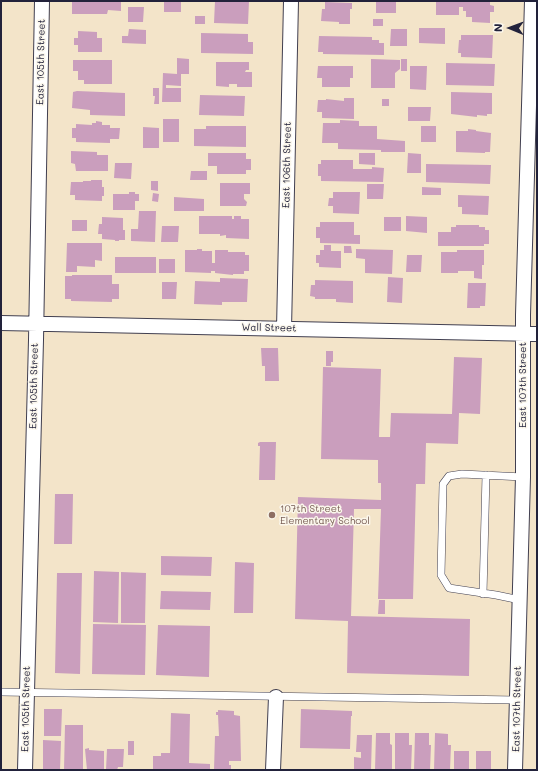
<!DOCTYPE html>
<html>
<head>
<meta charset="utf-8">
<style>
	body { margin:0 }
	#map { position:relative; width:538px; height:771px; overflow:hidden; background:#f3e4c9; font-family:Mali,sans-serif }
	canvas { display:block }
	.frame { position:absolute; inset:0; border:2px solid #22223b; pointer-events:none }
	.north { position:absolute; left:490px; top:8px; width:40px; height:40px; -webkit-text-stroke:3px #fbf7ec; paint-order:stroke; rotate:271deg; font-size:11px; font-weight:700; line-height:16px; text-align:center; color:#22223b }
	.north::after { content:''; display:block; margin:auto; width:14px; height:18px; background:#22223b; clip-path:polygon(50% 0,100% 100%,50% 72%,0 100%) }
</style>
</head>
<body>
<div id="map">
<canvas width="538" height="771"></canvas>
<div class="frame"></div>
<div class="north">N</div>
</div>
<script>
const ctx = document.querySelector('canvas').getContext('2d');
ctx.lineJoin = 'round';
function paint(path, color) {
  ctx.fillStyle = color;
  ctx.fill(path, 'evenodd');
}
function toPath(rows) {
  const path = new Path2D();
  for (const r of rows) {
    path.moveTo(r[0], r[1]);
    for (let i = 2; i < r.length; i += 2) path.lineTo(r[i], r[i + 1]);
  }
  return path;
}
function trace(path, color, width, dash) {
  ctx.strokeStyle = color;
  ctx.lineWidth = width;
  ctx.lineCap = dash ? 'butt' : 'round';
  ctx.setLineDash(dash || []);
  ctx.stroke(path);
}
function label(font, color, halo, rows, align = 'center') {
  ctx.font = font + ' Mali,sans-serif';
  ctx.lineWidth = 3;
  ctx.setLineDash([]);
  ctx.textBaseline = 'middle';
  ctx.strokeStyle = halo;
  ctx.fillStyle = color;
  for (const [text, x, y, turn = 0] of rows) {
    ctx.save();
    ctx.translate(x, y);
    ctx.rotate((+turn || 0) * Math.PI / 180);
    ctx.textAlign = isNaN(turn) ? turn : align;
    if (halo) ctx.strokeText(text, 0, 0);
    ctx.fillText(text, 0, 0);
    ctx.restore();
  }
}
const building = toPath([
	[72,1,121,1,121,11,108,10,107,14,72,14],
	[164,1,181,1,181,12,164,12],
	[215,1,249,1,248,24,214,23],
	[376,1,396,1,396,13,376,13],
	[436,1,490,1,490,5,494,6,494,12,490,12,490,23,472,22,472,17,466,17,466,11,463,11,463,7,459,7,459,15,436,15],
	[325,2,352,3,352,9,350,9,350,24,339,24,339,22,321,21,322,9,325,9],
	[128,7,144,7,143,22,128,22],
	[195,16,205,16,205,24,195,24],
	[373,19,383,19,383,26,373,26],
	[419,28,445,28,445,44,419,43],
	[129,29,146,30,146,44,122,43,122,36,128,36],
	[391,29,407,29,407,46,390,46],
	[78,31,97,32,97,38,102,38,102,52,78,52,78,45,74,45,74,38,78,38],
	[201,33,248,34,248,42,253,42,253,54,201,53],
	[461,35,493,35,492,58,461,57,461,53,458,53,459,40,461,40],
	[319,36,372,37,372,40,379,40,379,43,384,43,384,55,323,54,323,52,318,52],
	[177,58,189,59,189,74,181,74,181,86,166,85,166,88,181,88,181,102,162,102,163,73,177,74],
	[371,59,400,60,400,69,395,73,395,88,371,88],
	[401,59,407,59,407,71,401,71],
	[73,60,112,60,112,84,84,84,84,80,78,80,78,71,73,71],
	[216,62,249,62,249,70,246,70,245,72,252,72,252,87,237,87,237,84,229,84,229,87,216,86],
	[446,63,495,64,494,86,446,85],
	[318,66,353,66,353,78,350,78,350,87,322,87,322,78,317,78],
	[410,66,427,66,426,90,410,89],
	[153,88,159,88,159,104,154,104,155,96,153,96],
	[77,91,125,93,125,116,90,115,90,110,72,108,73,92],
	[451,92,492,93,492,114,487,114,487,116,477,115,477,117,451,114],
	[200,95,245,96,244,116,199,115],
	[344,98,354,98,354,119,322,118,322,112,317,112,318,100,326,100,326,99,344,101],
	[382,99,389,99,389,106,382,106],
	[408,107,431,107,430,121,408,121],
	[163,119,179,119,179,142,163,142],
	[340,120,359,121,359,126,377,126,377,139,405,141,405,152,381,152,381,150,338,149,338,143,322,143,323,123,340,123],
	[96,121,102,122,102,125,110,125,110,128,120,128,119,139,110,139,110,143,76,142,76,138,72,138,72,128,76,128,76,124,92,125,92,123,96,123],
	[206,126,246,126,246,147,194,146,194,129,206,129],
	[421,126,436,126,436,142,421,142],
	[143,127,159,128,159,148,143,148],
	[468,129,476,130,476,131,491,133,490,152,485,152,485,153,456,152,456,131,468,131],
	[71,151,97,152,97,155,108,155,108,171,76,171,75,164,71,163],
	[208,153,246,153,246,159,251,159,251,170,246,170,246,174,217,174,217,166,208,166],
	[359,153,375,153,375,165,359,164],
	[408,153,421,154,421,173,407,173],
	[321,160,353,160,353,169,372,169,372,167,384,168,383,182,321,181,321,176,318,176,318,164,321,164],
	[115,163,132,163,131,179,114,178],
	[426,164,491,165,490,184,426,182],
	[191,171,207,171,207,180,190,180],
	[91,180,102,180,102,187,104,187,104,196,102,196,102,201,75,200,75,195,70,195,71,182,83,182,83,181,91,181],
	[151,181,158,181,158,191,151,190],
	[220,183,250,183,250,194,244,194,244,199,247,202,246,206,220,206],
	[367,184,384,184,383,199,367,199],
	[422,187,441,188,441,195,422,195],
	[129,192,135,192,135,194,139,194,139,201,135,201,135,210,113,210,113,194,129,194],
	[333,192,360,192,359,214,333,213,333,206,328,206,329,198,333,198],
	[153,193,159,194,158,202,152,201],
	[458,195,489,196,488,215,462,214,462,207,458,207],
	[174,197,204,199,204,211,174,211],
	[139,211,156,211,155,242,131,241,131,229,138,229],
	[199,216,232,216,232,219,234,219,234,216,241,216,241,219,249,219,249,239,226,238,226,235,220,236,220,234,199,234],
	[406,216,427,217,427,233,406,231],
	[102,217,123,218,123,230,125,230,125,240,119,240,119,241,115,241,115,240,102,239,102,234,98,234,99,224,102,224],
	[384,217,401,217,401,231,384,231],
	[72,220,87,220,87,231,72,231],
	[320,222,354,222,354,235,360,235,360,244,320,243,320,238,316,238,316,227,320,227],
	[456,225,479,225,479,227,485,227,485,230,489,230,489,244,484,244,484,246,438,246,438,232,451,232,451,227,456,227],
	[162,226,179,226,178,242,161,242],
	[67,243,102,243,102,261,95,260,95,267,77,266,77,272,66,272],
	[324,245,331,245,331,251,341,251,341,268,319,267,319,263,316,263,316,255,320,255,320,250,324,250],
	[344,246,351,246,352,253,344,253],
	[197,249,202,249,202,251,212,251,212,263,215,263,215,250,228,250,228,252,245,252,245,255,249,255,249,271,244,271,244,274,233,274,233,275,215,273,215,271,211,271,211,273,185,272,185,250,197,250],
	[356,249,393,250,392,274,365,273,365,259,356,258],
	[457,250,484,250,484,265,482,265,482,279,474,278,474,271,458,271,458,273,441,273,441,252,457,252],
	[407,255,422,255,421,272,406,272],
	[115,257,156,257,156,273,115,273],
	[159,259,175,259,175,273,159,273],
	[72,275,112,275,112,284,119,284,119,299,112,299,112,302,71,301,71,299,65,299,65,276,72,276],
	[388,277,403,278,402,303,387,302],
	[220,278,248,279,247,302,222,302,222,305,194,304,195,281,220,282],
	[315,280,353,281,353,303,336,302,336,299,315,299,315,297,310,296,311,285,315,285],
	[162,282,177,282,176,299,162,299],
	[468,283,486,283,485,306,480,306,480,308,467,308],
	[261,348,278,348,279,381,265,381,265,366,262,366],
	[326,351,333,351,333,362,331,362,331,366,326,366],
	[454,357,482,358,480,414,459,413,458,444,426,443,425,484,416,484,413,599,378,599,381,509,354,509,351,616,470,619,469,676,347,673,348,621,295,619,298,497,381,500,381,483,378,483,378,460,321,459,323,367,381,369,379,437,390,437,391,413,452,414],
	[260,442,276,442,275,480,259,480,260,446,258,446,258,443],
	[55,494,73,494,72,544,54,544],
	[161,556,212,557,211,576,161,575],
	[235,562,254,563,253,613,234,613],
	[94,571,119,572,118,623,93,622],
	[121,572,146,573,145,623,121,623],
	[57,573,82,573,80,674,55,673],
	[161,591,211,592,210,610,160,609],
	[379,600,385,600,385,614,378,614],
	[93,624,146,625,145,675,92,674],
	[158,625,210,626,209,677,156,675],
	[44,709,62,709,61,736,44,736],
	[301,709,352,711,352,716,351,716,350,749,300,748],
	[218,710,234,711,234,715,240,716,241,761,229,761,229,765,231,765,231,770,214,770,215,736,219,736,218,715,216,715,216,712,218,712],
	[171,713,190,714,189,763,210,764,210,770,153,770,153,756,161,756,161,753,170,753],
	[65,725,83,725,83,770,64,770],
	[376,733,390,733,390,744,392,745,392,770,375,770],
	[395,733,409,733,409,745,412,745,411,770,395,770],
	[415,733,429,733,429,745,431,745,430,770,414,770],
	[435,733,448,734,448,745,451,745,450,770,434,770],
	[357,735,372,735,371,770,354,770,354,757,361,758,361,752,356,752],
	[43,740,61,741,60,770,43,770],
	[128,741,134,741,134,755,128,755],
	[89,748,89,750,104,751,104,770,87,770,85,749],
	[107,749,124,749,123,767,118,767,117,770,106,770],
	[454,751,469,751,469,770,454,770],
	[476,751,491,751,491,770,476,770]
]);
const service = toPath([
	[483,594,486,475],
	[520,600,496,595,449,588,441,575,443,484,449,476,462,474,523,477],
	[1,692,517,700]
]);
const minor = toPath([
	[1,323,537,334],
	[284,329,291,1],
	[25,770,36,340,42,1],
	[273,770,276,697],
	[515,770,523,477,523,315,532,1]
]);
const markers = [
	[272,515,4,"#8d6e63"]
];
const streetNames = [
	["East 105th Street",41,62,-89],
	["East 106th Street",287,165,-89],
	["Wall Street",269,328,1],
	["East 107th Street",523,385,-90],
	["East 105th Street",34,386,-89],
	["East 105th Street",26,709,-89],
	["East 107th Street",517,709,-89]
];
const educationNames = [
	["107th Street",280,509],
	["Elementary School",280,521]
];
paint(building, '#ca9ebd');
trace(service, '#413f50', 8);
trace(minor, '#413f50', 16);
trace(service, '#fff', 7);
trace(minor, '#fff', 14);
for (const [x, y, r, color] of markers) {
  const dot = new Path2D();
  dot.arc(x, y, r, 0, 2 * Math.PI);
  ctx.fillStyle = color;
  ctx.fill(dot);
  trace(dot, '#fbf7ec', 1.5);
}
label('10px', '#22223b', '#fbf7ec', streetNames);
label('10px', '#785e54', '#fbf7ec', educationNames, 'left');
</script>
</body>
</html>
